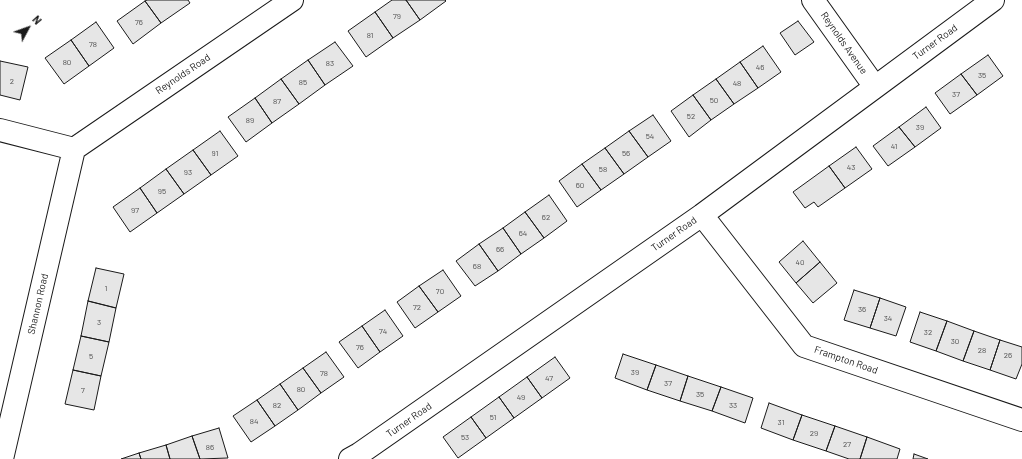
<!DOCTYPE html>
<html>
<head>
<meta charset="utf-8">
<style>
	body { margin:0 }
	#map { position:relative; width:1022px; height:459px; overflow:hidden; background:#fff; font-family:Barlow,sans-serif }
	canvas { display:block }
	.north { position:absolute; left:8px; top:8px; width:40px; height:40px; -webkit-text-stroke:3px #fff; paint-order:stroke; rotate:49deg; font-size:11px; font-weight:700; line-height:16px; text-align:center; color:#1a1a1a }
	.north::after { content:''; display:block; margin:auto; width:14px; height:18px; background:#1a1a1a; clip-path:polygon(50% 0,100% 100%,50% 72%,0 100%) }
</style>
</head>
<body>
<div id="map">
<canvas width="1022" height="459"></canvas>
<div class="north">N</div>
</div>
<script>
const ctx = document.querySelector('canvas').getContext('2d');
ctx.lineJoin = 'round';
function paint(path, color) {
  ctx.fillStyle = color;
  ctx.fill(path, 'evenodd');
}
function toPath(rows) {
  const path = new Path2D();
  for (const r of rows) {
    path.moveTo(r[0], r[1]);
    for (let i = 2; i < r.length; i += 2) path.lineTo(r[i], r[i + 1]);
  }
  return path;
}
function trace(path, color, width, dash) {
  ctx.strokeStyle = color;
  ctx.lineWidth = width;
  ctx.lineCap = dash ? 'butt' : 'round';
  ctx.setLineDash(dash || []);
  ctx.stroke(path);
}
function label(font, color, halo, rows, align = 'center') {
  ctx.font = font + ' Barlow,sans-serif';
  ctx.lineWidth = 3;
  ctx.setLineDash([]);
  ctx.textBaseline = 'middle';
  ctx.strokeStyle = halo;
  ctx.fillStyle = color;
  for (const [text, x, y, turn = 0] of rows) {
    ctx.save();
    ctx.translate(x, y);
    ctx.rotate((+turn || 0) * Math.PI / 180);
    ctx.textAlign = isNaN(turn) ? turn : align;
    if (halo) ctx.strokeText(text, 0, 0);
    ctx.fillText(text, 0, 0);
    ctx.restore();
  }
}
const building = toPath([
	[147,0,188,0,190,3,161,23,145,1,147,0],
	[392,0,406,0,420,20,393,38,375,12,392,0],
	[406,0,445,0,446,1,420,20,406,0],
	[145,1,161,23,133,44,117,21,145,1],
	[375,12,393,38,366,57,348,31,375,12],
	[798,21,814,42,795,55,780,33,798,21],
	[96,22,114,48,89,66,71,40,96,22],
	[71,40,89,66,64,84,45,58,71,40],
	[335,42,353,66,325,85,308,60,335,42],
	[763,46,781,72,758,88,740,62,763,46],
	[988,55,1003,76,977,95,961,74,988,55],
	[308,60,325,85,299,104,281,79,308,60],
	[0,61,28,67,20,100,0,95,0,61],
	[740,62,758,88,734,104,716,79,740,62],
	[961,74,977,95,950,114,935,93,961,74],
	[281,79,299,104,272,123,255,98,281,79],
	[716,79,734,104,711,120,693,95,716,79],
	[693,95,711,120,689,137,671,111,693,95],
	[255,98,272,123,246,142,228,117,255,98],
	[926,107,941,128,915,147,899,127,926,107],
	[653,115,671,141,648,157,629,131,653,115],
	[899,127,915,147,888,166,873,146,899,127],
	[220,131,238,156,211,175,193,150,220,131],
	[629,131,648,157,624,174,605,148,629,131],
	[856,147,872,169,845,188,829,166,856,147],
	[605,148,624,174,601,190,582,164,605,148],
	[193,150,211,175,184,194,166,169,193,150],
	[582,164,601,190,577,207,559,181,582,164],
	[829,166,845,188,818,207,814,202,805,208,793,192,829,166],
	[166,169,184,194,157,213,140,188,166,169],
	[140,188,157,213,130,232,113,207,140,188],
	[549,195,567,221,544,238,525,212,549,195],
	[525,212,544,238,521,254,503,228,525,212],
	[503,228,521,254,498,271,479,244,503,228],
	[803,241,820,262,796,283,779,262,803,241],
	[479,244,498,271,475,286,456,261,479,244],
	[820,262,837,283,813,303,796,283,820,262],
	[96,268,124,274,116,308,88,301,96,268],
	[443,270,461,296,438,312,419,286,443,270],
	[419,286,438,312,415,328,397,302,419,286],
	[854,290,880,298,870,328,844,320,854,290],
	[880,298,906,307,896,336,870,328,880,298],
	[88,301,116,308,109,342,81,336,88,301],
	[385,310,403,336,380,352,362,326,385,310],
	[920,312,947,321,936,351,910,342,920,312],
	[947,321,974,331,963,361,936,351,947,321],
	[362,326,380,352,358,368,339,342,362,326],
	[974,331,1000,340,990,370,963,361,974,331],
	[81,336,109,342,101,376,73,370,81,336],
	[1000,340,1022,347,1022,364,1016,379,990,370,1000,340],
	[326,352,344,377,321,393,303,368,326,352],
	[623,354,656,365,647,390,615,378,623,354],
	[555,357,570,378,542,398,527,377,555,357],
	[656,365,688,376,680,401,647,390,656,365],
	[303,368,321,393,298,410,280,384,303,368],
	[73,370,101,376,94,410,65,404,73,370],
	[688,376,721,387,712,411,680,401,688,376],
	[527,377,542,398,514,418,499,397,527,377],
	[280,384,298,410,275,426,257,400,280,384],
	[721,387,753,398,745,423,712,411,721,387],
	[499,397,514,418,486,438,471,417,499,397],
	[257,400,275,426,251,442,233,416,257,400],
	[769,403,802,415,793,440,761,428,769,403],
	[802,415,835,426,826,451,793,440,802,415],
	[471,417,486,438,458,458,443,437,471,417],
	[835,426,867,437,860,459,849,459,826,451,835,426],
	[219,428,228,458,200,459,192,436,219,428],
	[192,436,200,459,170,459,166,445,192,436],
	[867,437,900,449,897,459,860,459,867,437],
	[166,445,170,459,141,459,139,453,166,445],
	[139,453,141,459,121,459,139,453],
	[914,454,928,459,913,459,914,454]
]);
const minor = toPath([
	[813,0,875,87],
	[0,130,74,149],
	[74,149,292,0],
	[702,215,804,346,1022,420],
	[2,459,74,149],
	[350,459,359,454,702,215,993,0]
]);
const numberNames = [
	["79",397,16],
	["76",139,22],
	["81",370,35],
	["78",93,44],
	["80",67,62],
	["83",330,63],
	["46",760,67],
	["35",982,75],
	["2",12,81],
	["85",303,82],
	["48",737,83],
	["37",956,94],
	["50",714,100],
	["87",277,101],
	["52",691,116],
	["89",250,120],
	["39",920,127],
	["54",650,136],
	["41",894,146],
	["91",215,153],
	["56",626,153],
	["43",851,167],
	["58",603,169],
	["93",188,172],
	["60",580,185],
	["95",162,191],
	["97",135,210],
	["62",546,217],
	["64",523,233],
	["66",500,249],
	["40",800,262],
	["68",477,266],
	["1",106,288],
	["70",440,291],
	["72",417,307],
	["36",862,309],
	["34",888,318],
	["3",99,322],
	["74",383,331],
	["32",928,332],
	["30",955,341],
	["76",360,347],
	["28",982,350],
	["26",1008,355],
	["5",91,356],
	["39",635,372],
	["78",324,373],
	["47",549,378],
	["37",668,383],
	["80",301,389],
	["7",83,390],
	["35",700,394],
	["49",521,397],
	["82",277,405],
	["33",733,405],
	["51",493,417],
	["84",254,421],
	["31",781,422],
	["29",814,433],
	["53",465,437],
	["27",847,444],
	["86",210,447]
];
const streetNames = [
	["Turner Road",935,42,-36],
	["Reynolds Avenue",844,43,55],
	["Reynolds Road",183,74,-34],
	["Turner Road",674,234,-35],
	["Shannon Road",38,304,-77],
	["Frampton Road",846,360,19],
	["Turner Road",409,420,-35]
];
paint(building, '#e6e6e6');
trace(building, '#1a1a1a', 1);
trace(minor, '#1a1a1a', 24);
trace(minor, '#fff', 22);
label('8px', '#4d4d4d', null, numberNames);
label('10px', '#1a1a1a', '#fff', streetNames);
</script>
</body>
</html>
